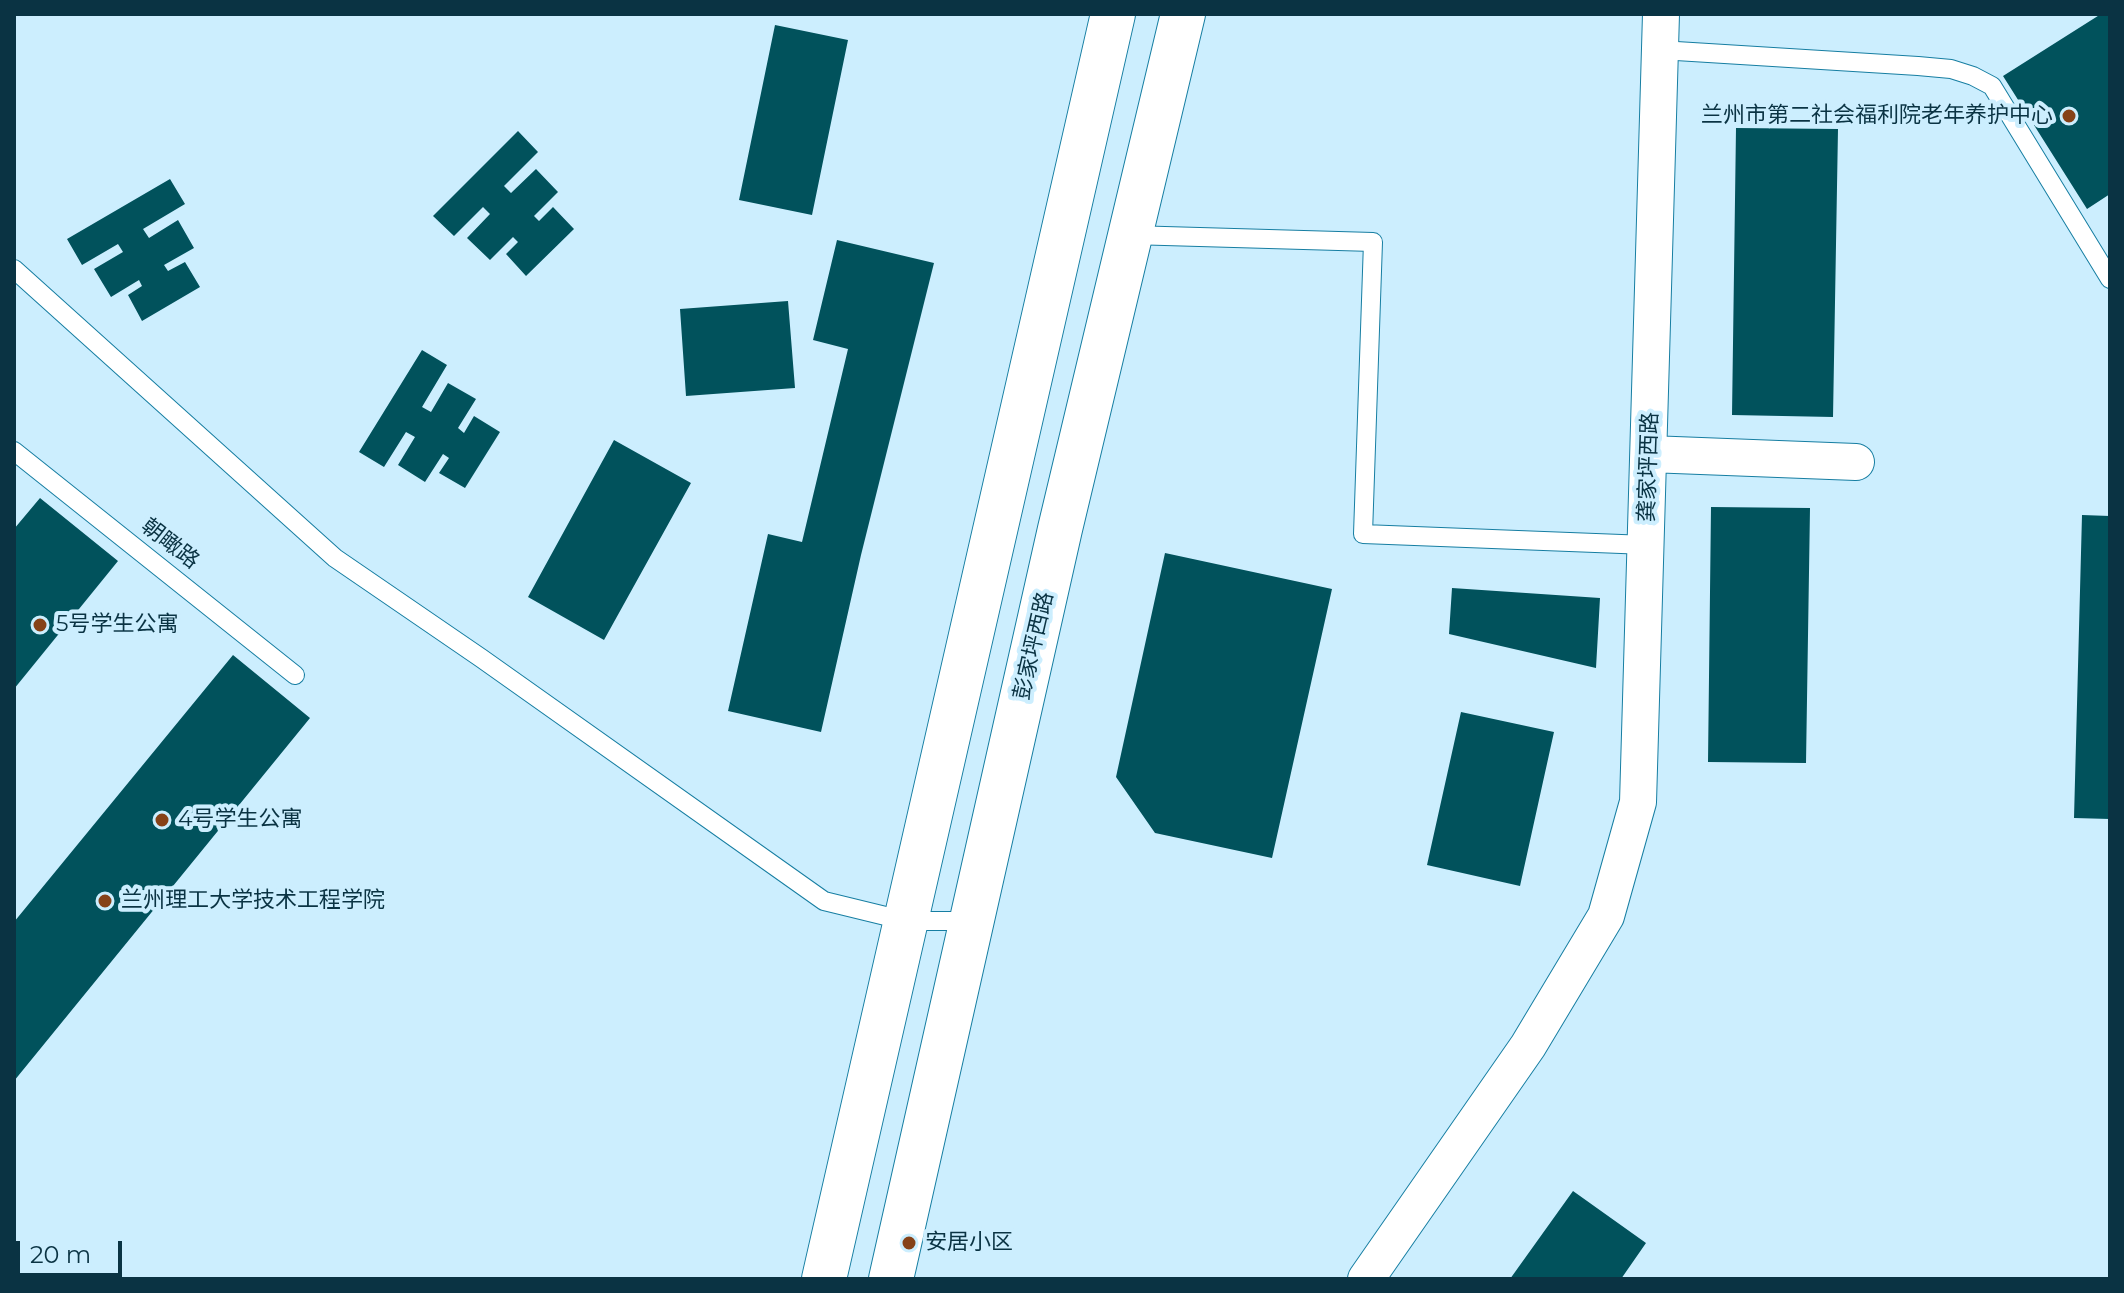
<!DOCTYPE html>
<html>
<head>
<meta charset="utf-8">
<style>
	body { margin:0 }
	#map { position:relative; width:2124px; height:1293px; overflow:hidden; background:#cceefe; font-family:Montserrat,sans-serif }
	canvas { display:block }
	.frame { position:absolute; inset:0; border:16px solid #0a3343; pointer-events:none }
	.scale { position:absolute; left:16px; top:1241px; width:106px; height:36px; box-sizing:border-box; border:4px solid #0a3343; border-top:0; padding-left:10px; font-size:24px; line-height:28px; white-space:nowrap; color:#0a3343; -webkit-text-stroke:6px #cceefe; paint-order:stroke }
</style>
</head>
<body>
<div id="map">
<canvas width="2124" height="1293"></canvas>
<div class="frame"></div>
<div class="scale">20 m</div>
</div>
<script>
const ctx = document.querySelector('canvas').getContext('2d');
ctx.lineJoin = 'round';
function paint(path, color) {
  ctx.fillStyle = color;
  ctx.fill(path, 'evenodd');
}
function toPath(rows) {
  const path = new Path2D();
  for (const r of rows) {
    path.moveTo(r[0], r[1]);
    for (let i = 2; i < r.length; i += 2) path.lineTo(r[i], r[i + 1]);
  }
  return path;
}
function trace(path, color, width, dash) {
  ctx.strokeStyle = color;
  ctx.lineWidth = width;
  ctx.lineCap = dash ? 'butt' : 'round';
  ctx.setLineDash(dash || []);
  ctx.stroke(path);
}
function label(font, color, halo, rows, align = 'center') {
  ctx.font = font + ' Montserrat,"Noto Sans SC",sans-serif';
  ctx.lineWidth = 8;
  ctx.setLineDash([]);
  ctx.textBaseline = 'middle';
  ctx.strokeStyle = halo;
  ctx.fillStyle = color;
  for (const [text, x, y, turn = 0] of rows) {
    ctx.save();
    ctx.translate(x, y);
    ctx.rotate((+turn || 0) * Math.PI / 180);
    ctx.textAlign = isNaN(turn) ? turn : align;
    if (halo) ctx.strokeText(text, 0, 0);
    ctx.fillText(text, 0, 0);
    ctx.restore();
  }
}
const building = toPath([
	[2101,14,2110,14,2110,194,2087,209,2003,76],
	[775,25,848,40,812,215,739,200],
	[1736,128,1838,129,1833,417,1732,415],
	[518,131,538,152,504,186,511,193,536,169,558,192,534,216,539,221,553,207,574,229,526,276,506,254,518,242,513,237,490,260,467,238,490,214,483,207,454,236,433,216],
	[170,179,185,204,143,229,149,238,178,220,194,248,164,265,168,271,185,262,200,287,142,321,128,295,142,286,139,280,111,297,94,269,123,252,118,244,82,265,67,239],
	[837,240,934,263,861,555,821,732,728,711,768,534,802,542,848,349,813,340],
	[788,301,795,388,686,396,680,309],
	[422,350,447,365,422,407,431,412,448,383,476,399,458,428,464,433,474,416,500,432,465,488,439,473,449,458,443,454,425,482,398,465,415,437,406,432,384,467,359,452],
	[614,440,691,483,604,640,528,597],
	[40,498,118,561,14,689,14,529],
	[1711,507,1810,508,1806,763,1708,762],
	[2082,515,2110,516,2110,819,2074,818],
	[1165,553,1332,589,1272,858,1155,833,1116,777],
	[1452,588,1600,598,1596,668,1449,634],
	[233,655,310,718,14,1081,14,922],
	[1461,712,1554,732,1520,886,1427,865],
	[1573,1191,1646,1243,1621,1279,1510,1279]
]);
const service = toPath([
	[1660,50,1918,66,1951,69,1973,76,1992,86,2110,279],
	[1130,235,1373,242,1363,534,1647,545],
	[14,269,335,558,481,658,824,901,906,921,972,921],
	[14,451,295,675]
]);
const minor = toPath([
	[1649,454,1856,462],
	[1366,1279,1528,1046,1606,916,1638,802,1661,14]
]);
const secondary = toPath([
	[824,1279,1113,14],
	[891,1279,1060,529,1183,14]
]);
const markers = [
	[2069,116,8,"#864218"],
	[40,625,8,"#864218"],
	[162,820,8,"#864218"],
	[105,901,8,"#864218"],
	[909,1243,8,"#864218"]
];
const poiNames = [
	["兰州市第二社会福利院老年养护中心",2053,116,"right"],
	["5号学生公寓",56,625],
	["4号学生公寓",178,820],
	["兰州理工大学技术工程学院",121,901],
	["安居小区",925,1243]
];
const streetNames = [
	["龚家坪西路",1649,467,-88],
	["朝瞰路",170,544,38],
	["彭家坪西路",1034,646,-77]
];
paint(building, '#01525c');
trace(service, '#167ea2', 20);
trace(minor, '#167ea2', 38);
trace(secondary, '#167ea2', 46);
trace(service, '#fff', 18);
trace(minor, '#fff', 36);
trace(secondary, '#fff', 44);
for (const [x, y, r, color] of markers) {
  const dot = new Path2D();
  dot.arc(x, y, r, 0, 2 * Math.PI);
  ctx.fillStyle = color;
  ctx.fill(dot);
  trace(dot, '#cceefe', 3);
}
label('22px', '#0a3343', '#cceefe', poiNames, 'left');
label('22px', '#0a3343', '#cceefe', streetNames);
</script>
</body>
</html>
